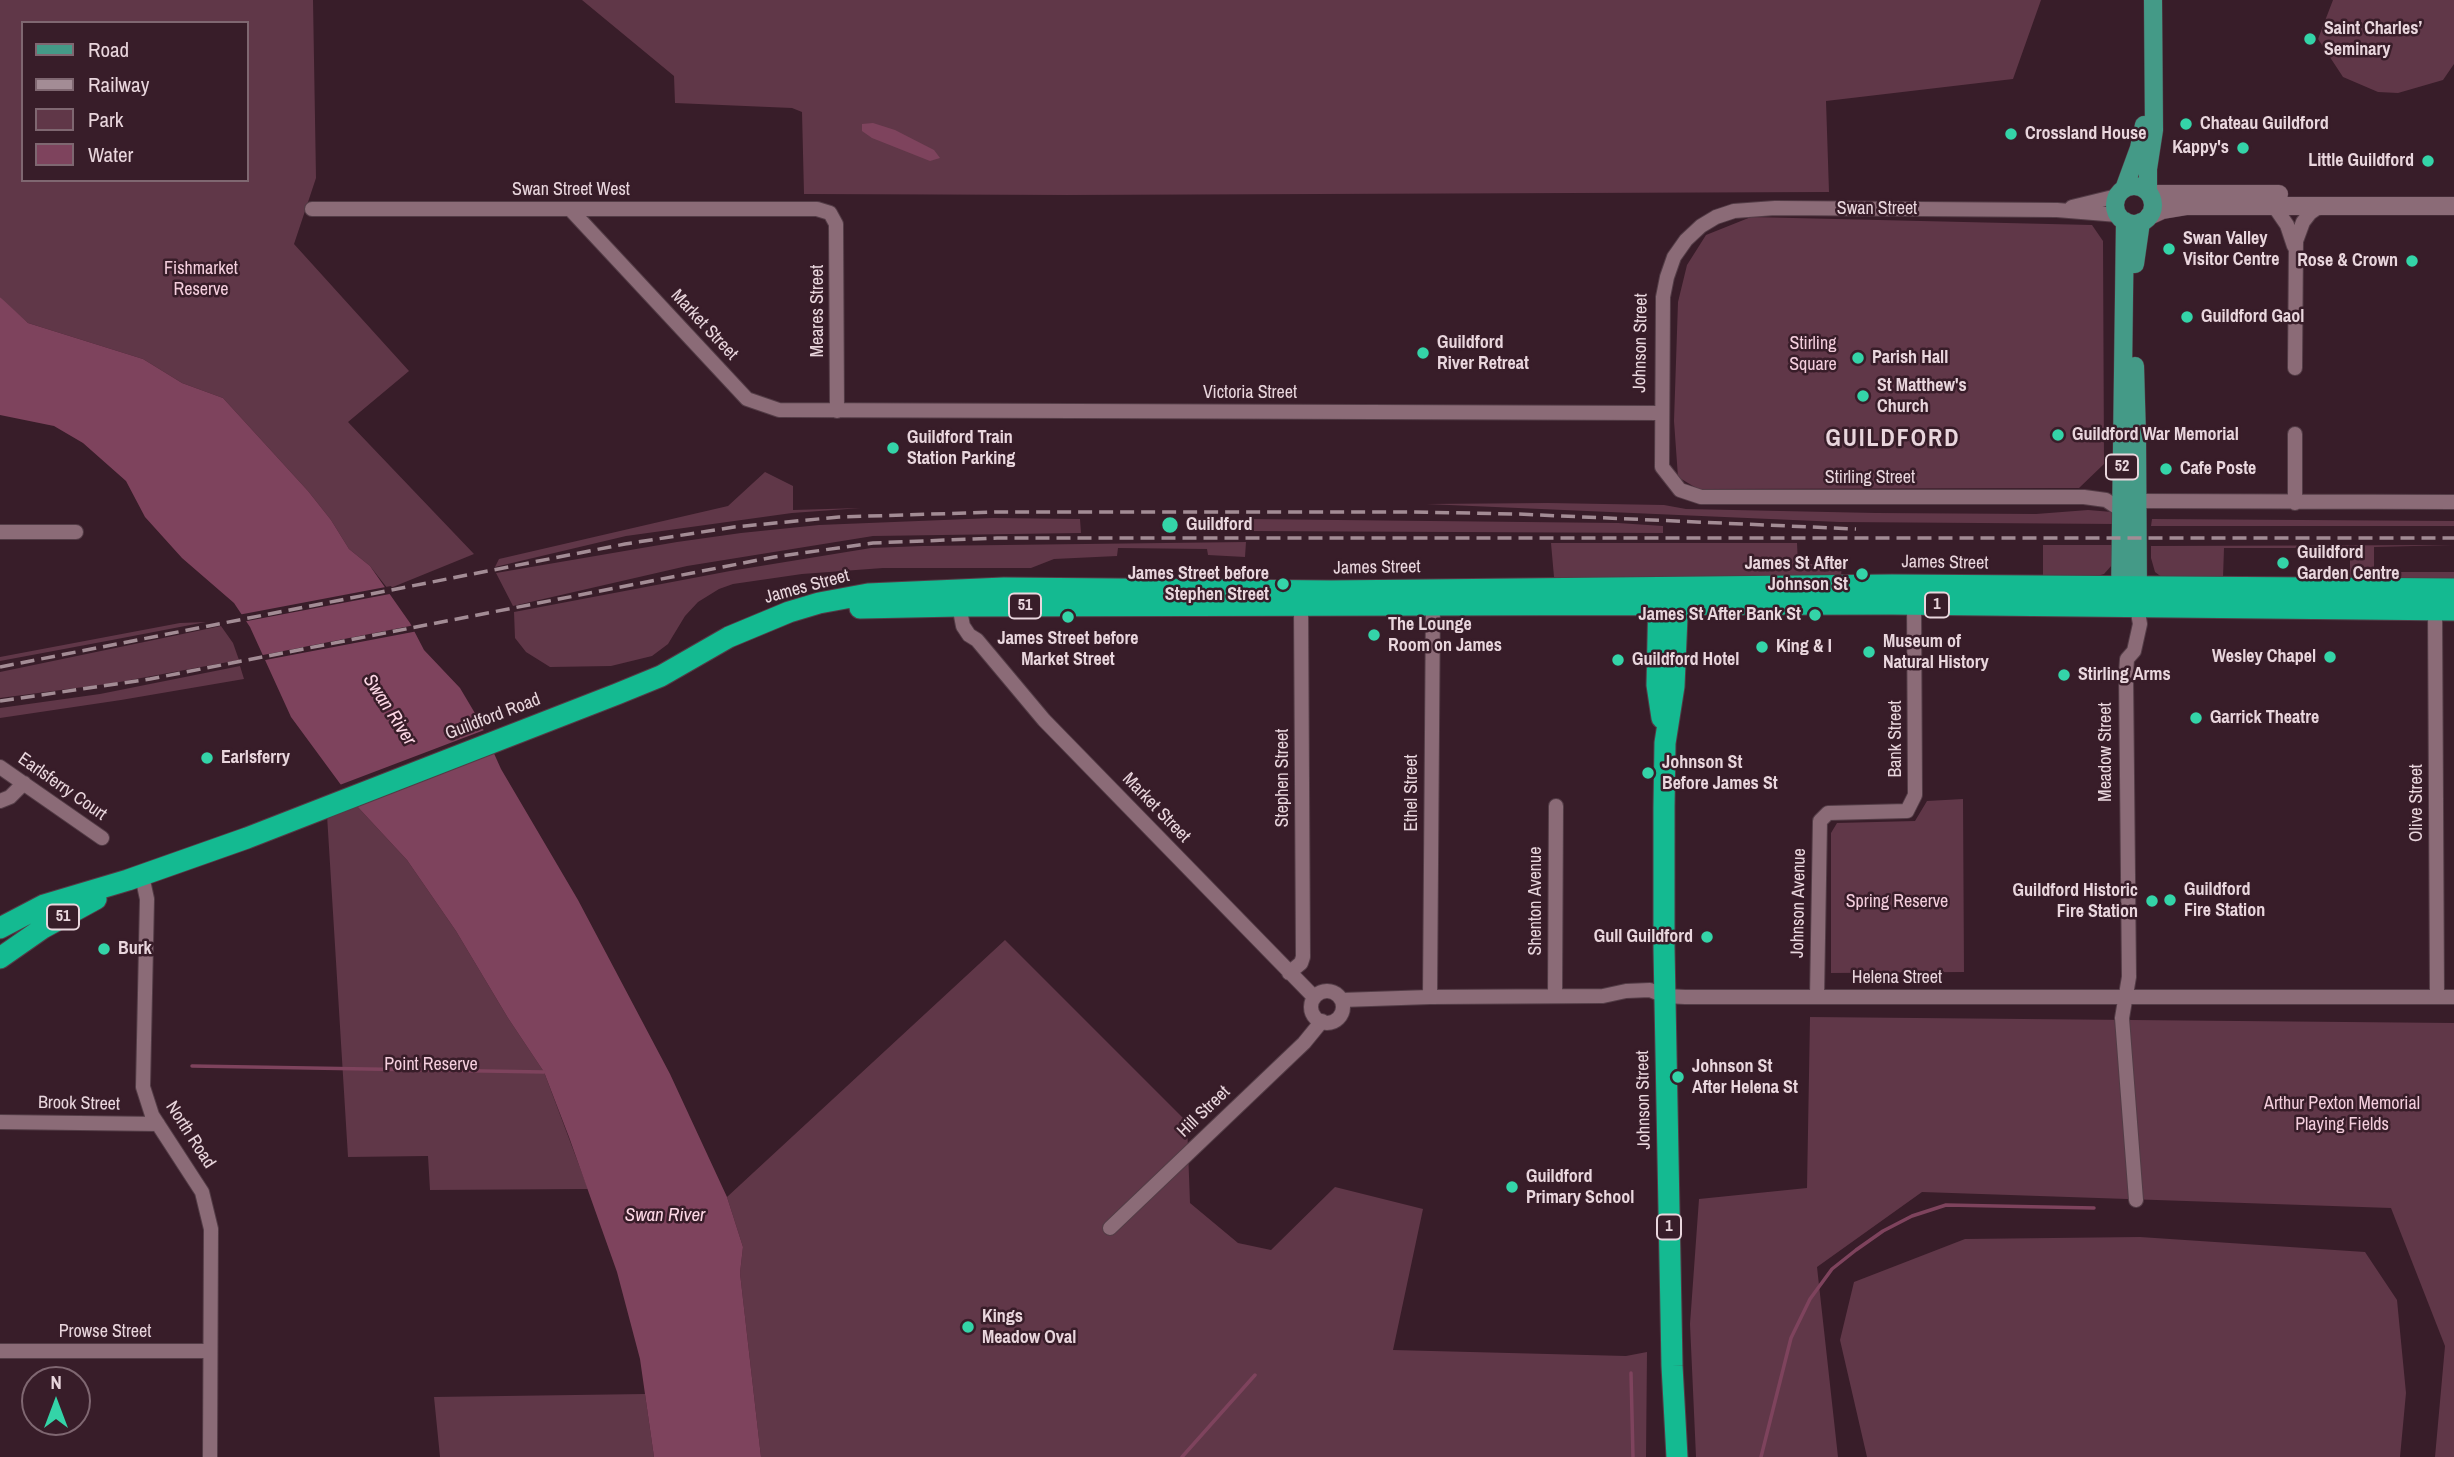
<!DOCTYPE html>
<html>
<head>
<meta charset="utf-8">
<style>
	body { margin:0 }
	#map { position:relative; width:2454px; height:1457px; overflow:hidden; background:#381d29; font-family:"Archivo Narrow",sans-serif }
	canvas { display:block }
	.legend { position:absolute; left:21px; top:21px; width:228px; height:161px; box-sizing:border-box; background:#381d29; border:2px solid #7f6771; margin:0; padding:9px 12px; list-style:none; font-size:21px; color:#e9d6dd }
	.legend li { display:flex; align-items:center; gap:14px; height:35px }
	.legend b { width:35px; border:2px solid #7f6771 }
	.north { position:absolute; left:21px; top:1366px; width:70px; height:70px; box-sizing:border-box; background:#381d29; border:2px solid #7f6771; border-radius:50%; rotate:0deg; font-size:19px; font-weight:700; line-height:28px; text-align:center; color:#e9d6dd }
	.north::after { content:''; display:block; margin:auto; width:24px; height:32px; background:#34d4a8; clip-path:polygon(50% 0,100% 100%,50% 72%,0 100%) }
</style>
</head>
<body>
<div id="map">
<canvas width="2454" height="1457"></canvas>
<ul class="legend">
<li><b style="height:9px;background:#449a87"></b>Road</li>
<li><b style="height:9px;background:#a38c95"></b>Railway</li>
<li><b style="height:19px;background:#603748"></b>Park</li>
<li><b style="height:19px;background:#7e435d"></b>Water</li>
</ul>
<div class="north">N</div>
</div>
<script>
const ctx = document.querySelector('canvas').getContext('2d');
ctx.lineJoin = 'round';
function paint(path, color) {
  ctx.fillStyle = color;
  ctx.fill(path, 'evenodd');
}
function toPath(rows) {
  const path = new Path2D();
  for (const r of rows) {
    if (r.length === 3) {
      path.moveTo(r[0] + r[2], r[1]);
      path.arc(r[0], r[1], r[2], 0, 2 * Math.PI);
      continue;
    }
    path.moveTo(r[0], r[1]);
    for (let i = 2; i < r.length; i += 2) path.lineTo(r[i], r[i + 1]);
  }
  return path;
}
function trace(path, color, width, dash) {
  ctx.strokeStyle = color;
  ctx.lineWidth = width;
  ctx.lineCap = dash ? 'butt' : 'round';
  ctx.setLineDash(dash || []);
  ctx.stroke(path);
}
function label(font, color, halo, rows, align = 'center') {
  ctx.font = font + ' "Archivo Narrow",sans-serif';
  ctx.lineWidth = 5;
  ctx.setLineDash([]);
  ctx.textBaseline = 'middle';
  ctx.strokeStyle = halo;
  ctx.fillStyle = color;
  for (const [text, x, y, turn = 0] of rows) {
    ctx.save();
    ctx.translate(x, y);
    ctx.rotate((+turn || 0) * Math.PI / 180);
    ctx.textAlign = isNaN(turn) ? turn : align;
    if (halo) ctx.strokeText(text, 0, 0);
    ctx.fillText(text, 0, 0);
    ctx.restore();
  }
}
const green = toPath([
	[0,0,313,0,316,178,294,244,409,371,348,422,474,554,388,589,370,566,349,549,331,520,308,491,223,398,182,383,143,359,28,323,4,302,0,297],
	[23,23,247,23,247,180,23,180],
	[582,0,2041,0,2013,79,1826,101,1829,192,1067,195,804,194,802,112,792,108,675,103,674,76],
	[2333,0,2454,0,2454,64,2443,80,2398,93,2378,92,2343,77,2318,39],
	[1751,217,2092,225,2103,241,2104,464,2079,488,1698,489,1678,477,1674,421,1678,302,1687,265,1706,235],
	[765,472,793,486,793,510,861,508,792,513,626,536,495,567,499,559,728,506],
	[1548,503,1664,505,1686,509,1876,513,2036,514,2088,510,2112,512,2117,524,1839,522,1426,504],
	[993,518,1080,519,1081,533,873,536,687,566,513,606,496,573,677,542,741,533,819,525],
	[1245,519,1618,523,1663,526,1663,533,1245,531],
	[2152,519,2454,521,2454,526,2151,526],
	[1246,542,1245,557,1208,555,1207,549,1118,548,1117,556,1054,559,1031,568,883,568,802,574,733,584,719,589,698,602,685,616,668,644,652,656,611,666,550,667,526,652,515,638,514,612,730,571,871,548,923,546],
	[1551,543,1797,543,1798,564,1842,564,1841,576,1562,580,1554,577],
	[2043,545,2115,545,2112,565,2104,574,2091,578,2043,578],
	[2454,545,2374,547,2374,572,2454,572,2454,585,2163,578,2155,572,2151,558,2151,546],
	[2224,548,2350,548,2350,579,2223,578],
	[206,622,112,640,0,661,0,657,180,623],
	[221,626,233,643,239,660,114,683,0,698,0,672],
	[240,666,244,679,121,700,0,718,0,708,100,694],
	[1963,799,1964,972,1831,973,1831,833,1837,823,1915,821,1927,801],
	[355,804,407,860,456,931,508,1018,544,1072,588,1189,430,1190,428,1156,348,1157,327,815],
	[1005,940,1187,1122,1190,1203,1238,1243,1271,1250,1335,1187,1423,1209,1393,1350,1626,1356,1647,1352,1646,1457,761,1457,740,1273,743,1247,727,1197],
	[1810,1017,2454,1023,2454,1457,2435,1457,2445,1346,2391,1208,1922,1192,1817,1267,1838,1457,1696,1457,1690,1324,1699,1199,1807,1188],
	[2140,1237,2365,1252,2397,1300,2406,1393,2400,1457,1867,1457,1840,1340,1854,1282,1965,1239],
	[645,1394,654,1457,440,1457,434,1397]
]);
const water = toPath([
	[873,123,895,130,934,150,940,158,930,161,872,138,862,131,862,124],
	[0,297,28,323,143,359,182,383,223,398,308,491,331,520,349,549,370,566,410,623,424,650,460,688,479,720,501,769,578,900,670,1074,727,1197,743,1247,740,1273,761,1457,654,1457,640,1359,617,1272,569,1137,544,1072,508,1018,456,931,407,860,355,804,291,717,250,627,234,603,182,558,145,517,126,481,83,443,54,426,0,415]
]);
const pier = toPath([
	[391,586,395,593,242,622,238,615],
	[415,625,418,631,260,661,258,656],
	[487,729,495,748,351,804,337,786]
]);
const stream = toPath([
	[192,1066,544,1072],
	[1631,1373,1633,1457],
	[1182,1457,1255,1375],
	[1761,1457,1791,1338,1810,1299,1832,1269,1856,1250,1883,1231,1912,1216,1946,1205,2094,1208]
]);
const street = toPath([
	[2274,206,2287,225,2294,246],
	[2072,207,2117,196],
	[312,209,817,209,830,213,836,224,837,411],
	[570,209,747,399,779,410,1662,413],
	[2118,215,2057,210,1775,208,1734,211,1716,217,1701,226,1686,240,1674,257,1667,277,1663,297,1662,467,1680,490,1701,497,2084,497,2106,500,2121,510],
	[2295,368,2296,241,2303,222,2310,213,2320,206],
	[2295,434,2295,503],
	[2138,501,2454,502],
	[0,532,76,532],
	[958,600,963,626,969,635,977,640,1044,720,1314,997],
	[2435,610,2437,997],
	[0,767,102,838],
	[0,801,10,797,24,783],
	[142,876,147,899,143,1087,152,1115,202,1192,211,1229,210,1457],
	[1289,973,1301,963,1303,957,1301,606,1297,598],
	[1327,1007,16],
	[1555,996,1556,806],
	[1430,997,1433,599],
	[1817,997,1820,821,1828,813,1907,811,1915,795,1914,598],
	[1342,1000,1430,997,1603,996,1626,991,1650,990,1665,996,1685,997,2454,997],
	[0,1122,158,1124],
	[2136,1200,2122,1018,2129,977,2126,674,2127,659,2134,651,2140,624,2137,607],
	[1110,1228,1304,1043,1322,1021],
	[0,1351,210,1351]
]);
const secondary = toPath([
	[2150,194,2279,194],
	[2149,216,2162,210,2186,206,2454,206]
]);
const primary = toPath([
	[2134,205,19],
	[2124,189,2139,148,2144,125],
	[2148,192,2148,169,2154,130,2153,0],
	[2135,264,2141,222],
	[2135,366,2137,437,2138,600],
	[2120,599,2125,221]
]);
const highway = toPath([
	[1659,593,1657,685,1662,718],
	[860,608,958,606,1892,604,2454,610],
	[0,928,44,905,128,880,247,838,617,694,661,676,729,637,789,612,819,603,868,594,1004,588,1331,591,1892,585,2454,589],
	[0,958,43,928,96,899],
	[1677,1457,1672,1366,1664,948,1664,807,1665,743,1674,686,1678,593]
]);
const rail = toPath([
	[0,667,625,544,734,527,839,517,997,512,1413,512,1517,514,1856,529],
	[0,701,150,679,774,557,873,543,997,538,2454,538]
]);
const markers = [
	[2310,39,7,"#34d4a8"],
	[2186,124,7,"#34d4a8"],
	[2011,134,7,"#34d4a8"],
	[2243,148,7,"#34d4a8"],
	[2428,161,7,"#34d4a8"],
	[2169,249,7,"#34d4a8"],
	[2412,261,7,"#34d4a8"],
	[2187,317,7,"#34d4a8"],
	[1423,353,7,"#34d4a8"],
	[1858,358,7,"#34d4a8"],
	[1863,396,7,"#34d4a8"],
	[2058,435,7,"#34d4a8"],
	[893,448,7,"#34d4a8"],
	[2166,469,7,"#34d4a8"],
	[1170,525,9,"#34d4a8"],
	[2283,563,7,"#34d4a8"],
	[1862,574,7,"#34d4a8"],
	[1283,584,7,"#34d4a8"],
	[1815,615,7,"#34d4a8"],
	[1068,617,7,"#34d4a8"],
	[1374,635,7,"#34d4a8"],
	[1762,647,7,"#34d4a8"],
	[1869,652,7,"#34d4a8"],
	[2330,657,7,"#34d4a8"],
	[1618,660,7,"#34d4a8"],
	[2064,675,7,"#34d4a8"],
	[2196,718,7,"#34d4a8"],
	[207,758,7,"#34d4a8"],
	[1648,773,7,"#34d4a8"],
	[2170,900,7,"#34d4a8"],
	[2152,901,7,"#34d4a8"],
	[1707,937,7,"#34d4a8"],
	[104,949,7,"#34d4a8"],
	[1678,1077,7,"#34d4a8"],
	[1512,1187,7,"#34d4a8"],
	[968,1327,7,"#34d4a8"]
];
const shields = [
	[2122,467,32],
	[1937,605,24],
	[1025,606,32],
	[63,917,32],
	[1669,1227,24]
];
const shieldNames = [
	["52",2122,467],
	["1",1937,605],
	["51",1025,606],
	["51",63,917],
	["1",1669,1227]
];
const poiNames = [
	["Saint Charles’",2324,29],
	["Seminary",2324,50],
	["Chateau Guildford",2200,124],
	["Crossland House",2025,134],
	["Kappy's",2229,148,"right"],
	["Little Guildford",2414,161,"right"],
	["Swan Valley",2183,239],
	["Visitor Centre",2183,260],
	["Rose & Crown",2398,261,"right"],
	["Guildford Gaol",2201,317],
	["Guildford",1437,343],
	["River Retreat",1437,364],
	["Parish Hall",1872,358],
	["St Matthew's",1877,386],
	["Church",1877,407],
	["Guildford War Memorial",2072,435],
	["Guildford Train",907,438],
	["Station Parking",907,459],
	["Cafe Poste",2180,469],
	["Guildford",1186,525],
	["Guildford",2297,553],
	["Garden Centre",2297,574],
	["James St After",1848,564,"right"],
	["Johnson St",1848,585,"right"],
	["James Street before",1269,574,"right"],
	["Stephen Street",1269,595,"right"],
	["James St After Bank St",1801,615,"right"],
	["The Lounge",1388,625],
	["Room on James",1388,646],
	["James Street before",1068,639,"center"],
	["Market Street",1068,660,"center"],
	["Museum of",1883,642],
	["Natural History",1883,663],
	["King & I",1776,647],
	["Wesley Chapel",2316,657,"right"],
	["Guildford Hotel",1632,660],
	["Stirling Arms",2078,675],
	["Garrick Theatre",2210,718],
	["Earlsferry",221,758],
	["Johnson St",1662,763],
	["Before James St",1662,784],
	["Guildford",2184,890],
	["Fire Station",2184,911],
	["Guildford Historic",2138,891,"right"],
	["Fire Station",2138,912,"right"],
	["Gull Guildford",1693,937,"right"],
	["Burk",118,949],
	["Johnson St",1692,1067],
	["After Helena St",1692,1088],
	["Guildford",1526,1177],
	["Primary School",1526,1198],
	["Kings",982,1317],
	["Meadow Oval",982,1338]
];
const streetNames = [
	["Swan Street West",571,190],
	["Swan Street",1877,209],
	["Meares Street",818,311,-90],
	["Market Street",704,325,47],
	["Johnson Street",1641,343,-89],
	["Victoria Street",1250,393],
	["Stirling Street",1870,478],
	["James Street",1945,563,1],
	["James Street",1377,568,-1],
	["James Street",807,587,-15],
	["Guildford Road",493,717,-21],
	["Bank Street",1896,739,-90],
	["Meadow Street",2106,752,-90],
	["Stephen Street",1283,778,-90],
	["Earlsferry Court",62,787,35],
	["Ethel Street",1412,793,-90],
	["Olive Street",2417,803,-90],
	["Market Street",1156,808,46],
	["Shenton Avenue",1536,901,-90],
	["Johnson Avenue",1799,903,-89],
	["Helena Street",1897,978],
	["Johnson Street",1644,1100,-91],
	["Brook Street",79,1104,1],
	["Hill Street",1204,1112,-44],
	["North Road",190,1135,57],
	["Prowse Street",105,1332]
];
const parkNames = [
	["Fishmarket",201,269],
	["Reserve",201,290],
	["Stirling",1813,344],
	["Square",1813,365],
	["Spring Reserve",1897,902],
	["Point Reserve",431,1065],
	["Arthur Pexton Memorial",2342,1104],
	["Playing Fields",2342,1125]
];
const waterNames = [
	["Swan River",389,710,57],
	["Swan River",665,1216]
];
const districtNames = [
	["GUILDFORD",1893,440]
];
paint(green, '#603748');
paint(water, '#7e435d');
paint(pier, '#381d29');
trace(stream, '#7e435d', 3.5);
trace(street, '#533c46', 16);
trace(secondary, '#533c46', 19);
trace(primary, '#533c46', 19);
trace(highway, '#533c46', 23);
trace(street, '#8b6b77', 14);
trace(secondary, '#8b6b77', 18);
trace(primary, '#449a87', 18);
trace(highway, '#14ba91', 21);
trace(rail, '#a38c95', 3.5, [14, 7]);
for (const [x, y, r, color] of markers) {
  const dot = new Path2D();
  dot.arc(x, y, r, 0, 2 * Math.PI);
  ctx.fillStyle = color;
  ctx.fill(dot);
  trace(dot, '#381d29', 2.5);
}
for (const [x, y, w] of shields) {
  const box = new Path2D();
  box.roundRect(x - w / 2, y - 12.5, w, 25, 5);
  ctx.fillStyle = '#381d29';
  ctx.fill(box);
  trace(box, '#e9d6dd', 2);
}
label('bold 16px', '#e9d6dd', null, shieldNames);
label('bold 18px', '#e9d6dd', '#381d29', poiNames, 'left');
label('18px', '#e9d6dd', '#381d29', streetNames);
label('18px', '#f4cedd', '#381d29', parkNames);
label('italic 19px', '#fed8e6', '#381d29', waterNames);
ctx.letterSpacing = '2px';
label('bold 24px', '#e9d6dd', '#381d29', districtNames);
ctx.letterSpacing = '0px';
</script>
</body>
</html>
